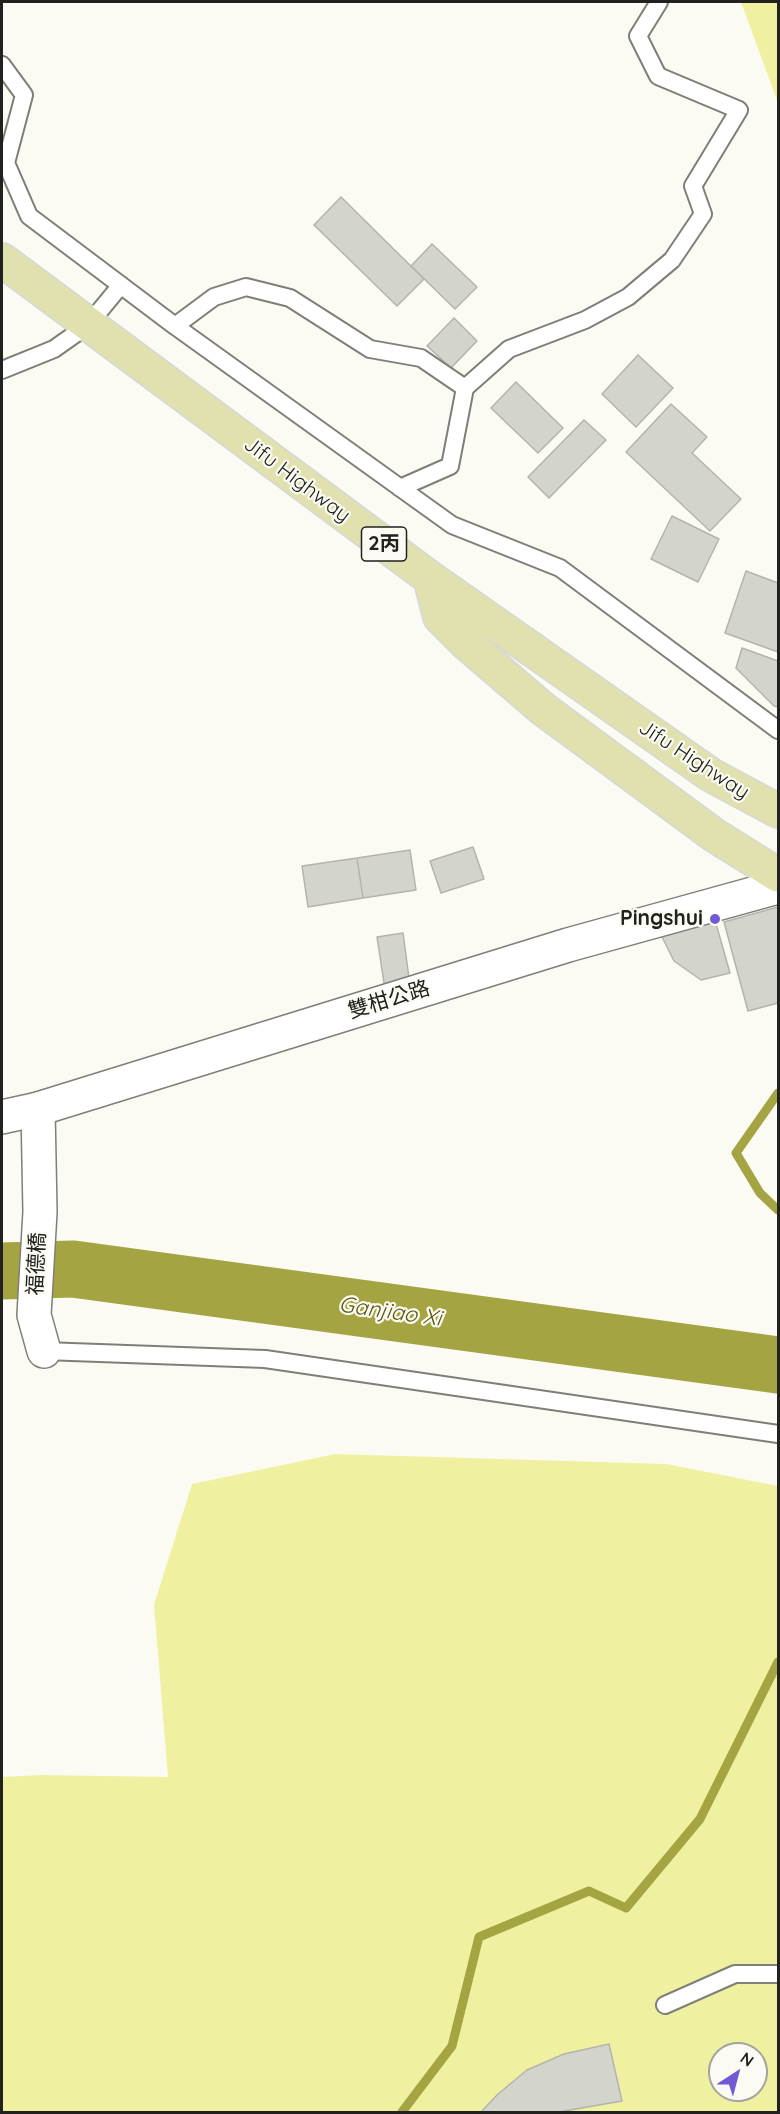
<!DOCTYPE html>
<html>
<head>
<meta charset="utf-8">
<style>
	body { margin:0 }
	#map { position:relative; width:780px; height:2114px; overflow:hidden; background:#fbfbf3; font-family:Quicksand,sans-serif }
	canvas { display:block }
	.frame { position:absolute; inset:0; border:3px solid #21221f; pointer-events:none }
	.north { position:absolute; left:708px; top:2042px; width:60px; height:60px; box-sizing:border-box; background:#fbfbf3; border:2px solid #a4a49e; border-radius:50%; rotate:36deg; font-size:16px; font-weight:700; line-height:24px; text-align:center; color:#21221f }
	.north::after { content:''; display:block; margin:auto; width:21px; height:27px; background:#7259d3; clip-path:polygon(50% 0,100% 100%,50% 72%,0 100%) }
</style>
</head>
<body>
<div id="map">
<canvas width="780" height="2114"></canvas>
<div class="frame"></div>
<div class="north">N</div>
</div>
<script>
const ctx = document.querySelector('canvas').getContext('2d');
ctx.lineJoin = 'round';
function paint(path, color) {
  ctx.fillStyle = color;
  ctx.fill(path, 'evenodd');
}
function toPath(rows) {
  const path = new Path2D();
  for (const r of rows) {
    path.moveTo(r[0], r[1]);
    for (let i = 2; i < r.length; i += 2) path.lineTo(r[i], r[i + 1]);
  }
  return path;
}
function trace(path, color, width, dash) {
  ctx.strokeStyle = color;
  ctx.lineWidth = width;
  ctx.lineCap = dash ? 'butt' : 'round';
  ctx.setLineDash(dash || []);
  ctx.stroke(path);
}
function label(font, color, halo, rows, align = 'center') {
  ctx.font = font + ' Quicksand,"Noto Sans TC",sans-serif';
  ctx.lineWidth = 4.5;
  ctx.setLineDash([]);
  ctx.textBaseline = 'middle';
  ctx.strokeStyle = halo;
  ctx.fillStyle = color;
  for (const [text, x, y, turn = 0] of rows) {
    ctx.save();
    ctx.translate(x, y);
    ctx.rotate((+turn || 0) * Math.PI / 180);
    ctx.textAlign = isNaN(turn) ? turn : align;
    if (halo) ctx.strokeText(text, 0, 0);
    ctx.fillText(text, 0, 0);
    ctx.restore();
  }
}
const green = toPath([
	[741,2,778,2,778,103],
	[335,1454,666,1464,778,1486,778,2112,2,2112,2,1777,42,1775,168,1777,154,1605,192,1484],
	[720,2054,756,2054,756,2090,720,2090]
]);
const stream = toPath([
	[778,1093,736,1153,760,1193,778,1210],
	[402,2112,452,2046,479,1937,589,1891,626,1908,700,1819,778,1662]
]);
const river = toPath([
	[2,1271,73,1269,778,1365]
]);
const building = toPath([
	[341,197,424,279,397,306,314,225,341,197],
	[432,244,477,287,455,309,411,266,432,244],
	[454,318,477,341,451,368,427,346,454,318],
	[638,355,673,388,636,427,602,394,638,355],
	[516,382,563,428,538,453,491,408,516,382],
	[671,404,707,437,692,453,741,499,710,531,626,452,671,404],
	[584,420,606,440,549,498,528,477,584,420],
	[672,516,719,539,698,582,651,559,672,516],
	[746,571,778,583,778,652,725,633,746,571],
	[742,648,778,661,778,707,774,706,736,668,742,648],
	[473,847,484,879,441,893,430,861,473,847],
	[410,850,416,890,363,898,357,858,410,850],
	[357,858,363,898,308,907,302,866,357,858],
	[778,907,778,1003,748,1011,724,922,778,907],
	[715,920,730,973,701,980,674,961,661,935,715,920],
	[403,933,411,993,386,996,377,937,403,933],
	[609,2044,622,2101,559,2112,481,2112,498,2094,527,2070,564,2054,609,2044]
]);
const service = toPath([
	[2,65,24,95,6,163,29,216,175,326,452,525,560,568,778,730],
	[175,326,214,297,246,287,290,298,370,349,421,358,465,388,450,466,400,488],
	[2,370,54,349,88,325,121,285],
	[465,388,509,349,585,320,628,297,672,260,703,214,693,186,739,110,658,76,638,36,659,2],
	[44,1351,265,1359,778,1434],
	[665,2005,735,1974,778,1974]
]);
const minor = toPath([
	[38,1109,40,1212,34,1315,44,1351]
]);
const tertiary = toPath([
	[2,1117,38,1109,568,945,778,887]
]);
const primary = toPath([
	[2,260,430,578,711,775,778,811],
	[430,578,440,617,465,642,543,709,714,835,778,875]
]);
const markers = [
	[715,919,6,"#7259d3"]
];
const shields = [
	[384,544,45]
];
const shieldNames = [
	["2丙",384,544]
];
const streetNames = [
	["Jifu Highway",297,480,37],
	["Jifu Highway",694,760,33],
	["雙柑公路",389,1000,-17],
	["福德橋",37,1264,-87]
];
const poiNames = [
	["Pingshui",703,919]
];
const waterNames = [
	["Ganjiao Xi",390,1312,8]
];
paint(green, '#f0f1a0');
trace(stream, '#a5a442', 9);
trace(river, '#a5a442', 57);
paint(building, '#d3d4cb');
trace(building, '#b3b4ac', 1.5);
trace(service, '#7e7f77', 20);
trace(minor, '#7e7f77', 36);
trace(tertiary, '#7e7f77', 36);
trace(primary, '#d7d7d7', 36);
trace(service, '#fff', 16);
trace(minor, '#fff', 33);
trace(tertiary, '#fff', 33);
trace(primary, '#e0e1ae', 33);
for (const [x, y, r, color] of markers) {
  const dot = new Path2D();
  dot.arc(x, y, r, 0, 2 * Math.PI);
  ctx.fillStyle = color;
  ctx.fill(dot);
  trace(dot, '#fbfbf3', 2);
}
for (const [x, y, w] of shields) {
  const box = new Path2D();
  box.roundRect(x - w / 2, y - 17, w, 34, 4.5);
  ctx.fillStyle = '#fbfbf3';
  ctx.fill(box);
  trace(box, '#21221f', 1.5);
}
label('bold 20px', '#21221f', null, shieldNames);
label('21px', '#21221f', '#fbfbf3', streetNames);
label('bold 21px', '#21221f', '#fbfbf3', poiNames, 'right');
label('italic 22px', '#5a5910', '#fbfbf3', waterNames);
</script>
</body>
</html>
